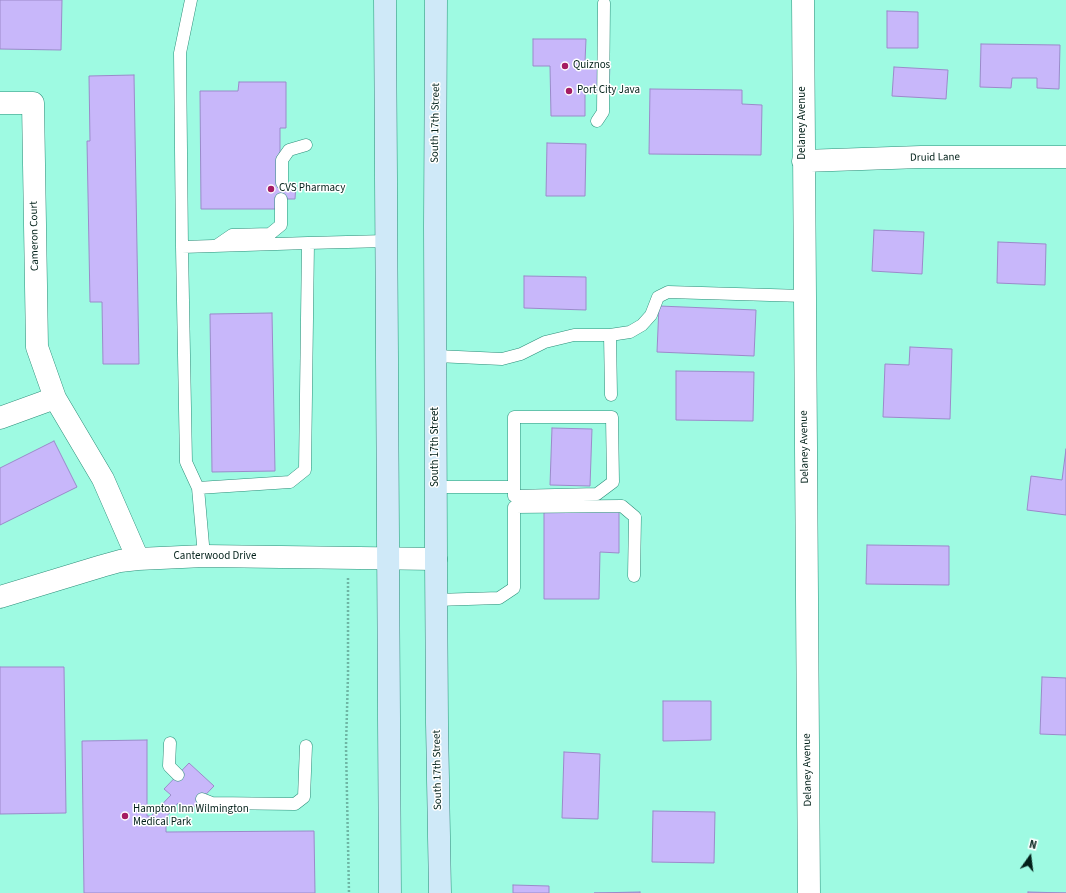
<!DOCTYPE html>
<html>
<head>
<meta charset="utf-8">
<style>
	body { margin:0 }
	#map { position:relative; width:1066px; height:893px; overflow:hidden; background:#9efae2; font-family:"Source Sans 3",sans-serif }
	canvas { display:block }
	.north { position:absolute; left:1010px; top:837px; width:40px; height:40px; -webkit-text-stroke:3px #fff; paint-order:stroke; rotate:14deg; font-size:11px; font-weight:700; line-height:16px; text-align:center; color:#022019 }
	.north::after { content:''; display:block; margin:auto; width:14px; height:18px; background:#022019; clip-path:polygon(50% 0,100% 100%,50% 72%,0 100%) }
</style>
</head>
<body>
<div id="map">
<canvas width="1066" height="893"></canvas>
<div class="north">N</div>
</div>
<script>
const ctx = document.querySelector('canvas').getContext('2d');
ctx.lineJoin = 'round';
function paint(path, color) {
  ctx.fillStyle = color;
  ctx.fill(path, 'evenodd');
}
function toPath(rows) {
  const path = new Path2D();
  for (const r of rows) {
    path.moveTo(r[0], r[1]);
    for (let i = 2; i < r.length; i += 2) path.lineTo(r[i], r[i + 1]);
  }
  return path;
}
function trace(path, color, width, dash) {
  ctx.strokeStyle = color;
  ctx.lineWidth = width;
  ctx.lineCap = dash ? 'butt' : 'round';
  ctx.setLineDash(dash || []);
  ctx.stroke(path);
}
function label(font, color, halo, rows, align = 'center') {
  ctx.font = font + ' "Source Sans 3",sans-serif';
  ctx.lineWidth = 3;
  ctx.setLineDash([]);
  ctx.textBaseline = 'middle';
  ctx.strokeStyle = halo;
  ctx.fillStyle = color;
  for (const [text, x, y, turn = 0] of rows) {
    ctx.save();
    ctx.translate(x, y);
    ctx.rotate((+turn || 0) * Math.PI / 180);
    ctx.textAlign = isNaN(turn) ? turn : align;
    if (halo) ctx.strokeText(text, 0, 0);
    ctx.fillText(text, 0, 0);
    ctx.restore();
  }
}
const building = toPath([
	[0,0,62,0,61,50,0,49,0,0],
	[887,11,918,12,918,48,887,48,887,11],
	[533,39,586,39,585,62,610,62,609,92,585,92,585,116,551,116,550,66,533,66,533,39],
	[981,44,1060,45,1059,89,1037,88,1037,78,1012,78,1011,88,980,87,981,44],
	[894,67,948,70,946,99,892,96,894,67],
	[134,75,139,364,103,364,102,302,90,302,87,141,90,141,89,76,134,75],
	[239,82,286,82,286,128,280,128,280,184,296,184,295,199,280,199,280,209,201,209,200,91,238,91,239,82],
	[650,89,742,90,742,104,762,105,761,155,649,154,650,89],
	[547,143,586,144,585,196,546,196,547,143],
	[874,230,924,232,922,274,872,271,874,230],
	[998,242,1046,244,1045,285,997,283,998,242],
	[524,276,586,277,586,310,524,308,524,276],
	[659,306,756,310,754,356,657,352,659,306],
	[272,313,275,471,212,472,210,314,272,313],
	[910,347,952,349,950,419,883,417,885,364,909,365,910,347],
	[676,371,754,372,753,421,676,420,676,371],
	[552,428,592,429,590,486,550,485,552,428],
	[54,441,77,487,0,525,0,468,54,441],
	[1066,449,1066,515,1027,510,1031,476,1062,480,1066,449],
	[544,509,619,509,619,553,600,552,599,599,544,599,544,509],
	[867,545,949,546,949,585,866,584,867,545],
	[0,667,64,667,66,813,0,814,0,667],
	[1042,677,1066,678,1066,735,1040,734,1042,677],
	[663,701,711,701,711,740,663,741,663,701],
	[147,740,147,816,151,816,171,795,164,789,189,763,214,786,188,813,178,803,166,817,166,832,314,831,315,893,84,893,82,741,147,740],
	[564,752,600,754,598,819,562,818,564,752],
	[653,811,715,812,714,863,652,862,653,811],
	[513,885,549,886,549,893,513,893,513,885],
	[640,892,640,893,594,893,640,892],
	[1028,892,1066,893,1028,893,1028,892]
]);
const path = toPath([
	[348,578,348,675,346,746,349,893]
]);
const lane = toPath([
	[191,0,180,53,182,247,186,462,198,488],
	[597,121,603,112,604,3],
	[282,183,282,160,289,150,306,145],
	[216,246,232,235,270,234,281,225,281,199],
	[182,247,308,243],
	[610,335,630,332,642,325,651,315,658,297,668,292,804,296],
	[436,356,502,359,521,354,545,342,574,335,610,335,611,395],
	[436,487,514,487,514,417,612,417,613,482,597,494,514,496,514,487],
	[204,556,198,488,290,482,305,470,308,243,386,241],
	[436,600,499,598,514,588,514,507,622,506,635,517,634,576],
	[170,743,169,766,178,775],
	[202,799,212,803,295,804,304,797,306,746]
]);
const street = toPath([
	[803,0,809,893],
	[0,103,33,103,37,347,55,398,103,479,138,559],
	[803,161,921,157,1066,157],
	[0,418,55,398],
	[0,597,102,566,120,561,138,559,204,556,436,559]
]);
const secondary = toPath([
	[385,0,390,893],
	[436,0,435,226,436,559,437,723,440,893]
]);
const markers = [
	[565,66,4,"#a61c63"],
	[569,91,4,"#a61c63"],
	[271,189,4,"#a61c63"],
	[125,816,4,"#a61c63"]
];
const poiNames = [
	["Quiznos",573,66],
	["Port City Java",577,91],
	["CVS Pharmacy",279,189],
	["Hampton Inn Wilmington",133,810],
	["Medical Park",133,823]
];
const streetNames = [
	["South 17th Street",436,123,-89],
	["Delaney Avenue",803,123,-90],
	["Druid Lane",935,158,-1],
	["Cameron Court",35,236,-91],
	["South 17th Street",436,447,-90],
	["Delaney Avenue",805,447,-91],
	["Canterwood Drive",215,557],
	["South 17th Street",438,770,-91],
	["Delaney Avenue",808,770,-91]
];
paint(building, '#c8b7fa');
trace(building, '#9b8aca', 1);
trace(lane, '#2b8d78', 13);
trace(street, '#2b8d78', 23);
trace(secondary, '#2b8d78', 23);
trace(path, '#6eb6a4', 2.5, [2, 2]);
trace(lane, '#fff', 12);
trace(street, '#fff', 22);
trace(secondary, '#cfe9f8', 22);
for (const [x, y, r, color] of markers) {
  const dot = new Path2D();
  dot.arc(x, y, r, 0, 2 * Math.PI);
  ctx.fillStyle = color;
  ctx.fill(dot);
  trace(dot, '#fff', 1.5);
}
label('11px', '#022019', '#fff', poiNames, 'left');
label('11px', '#022019', '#fff', streetNames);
</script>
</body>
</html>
